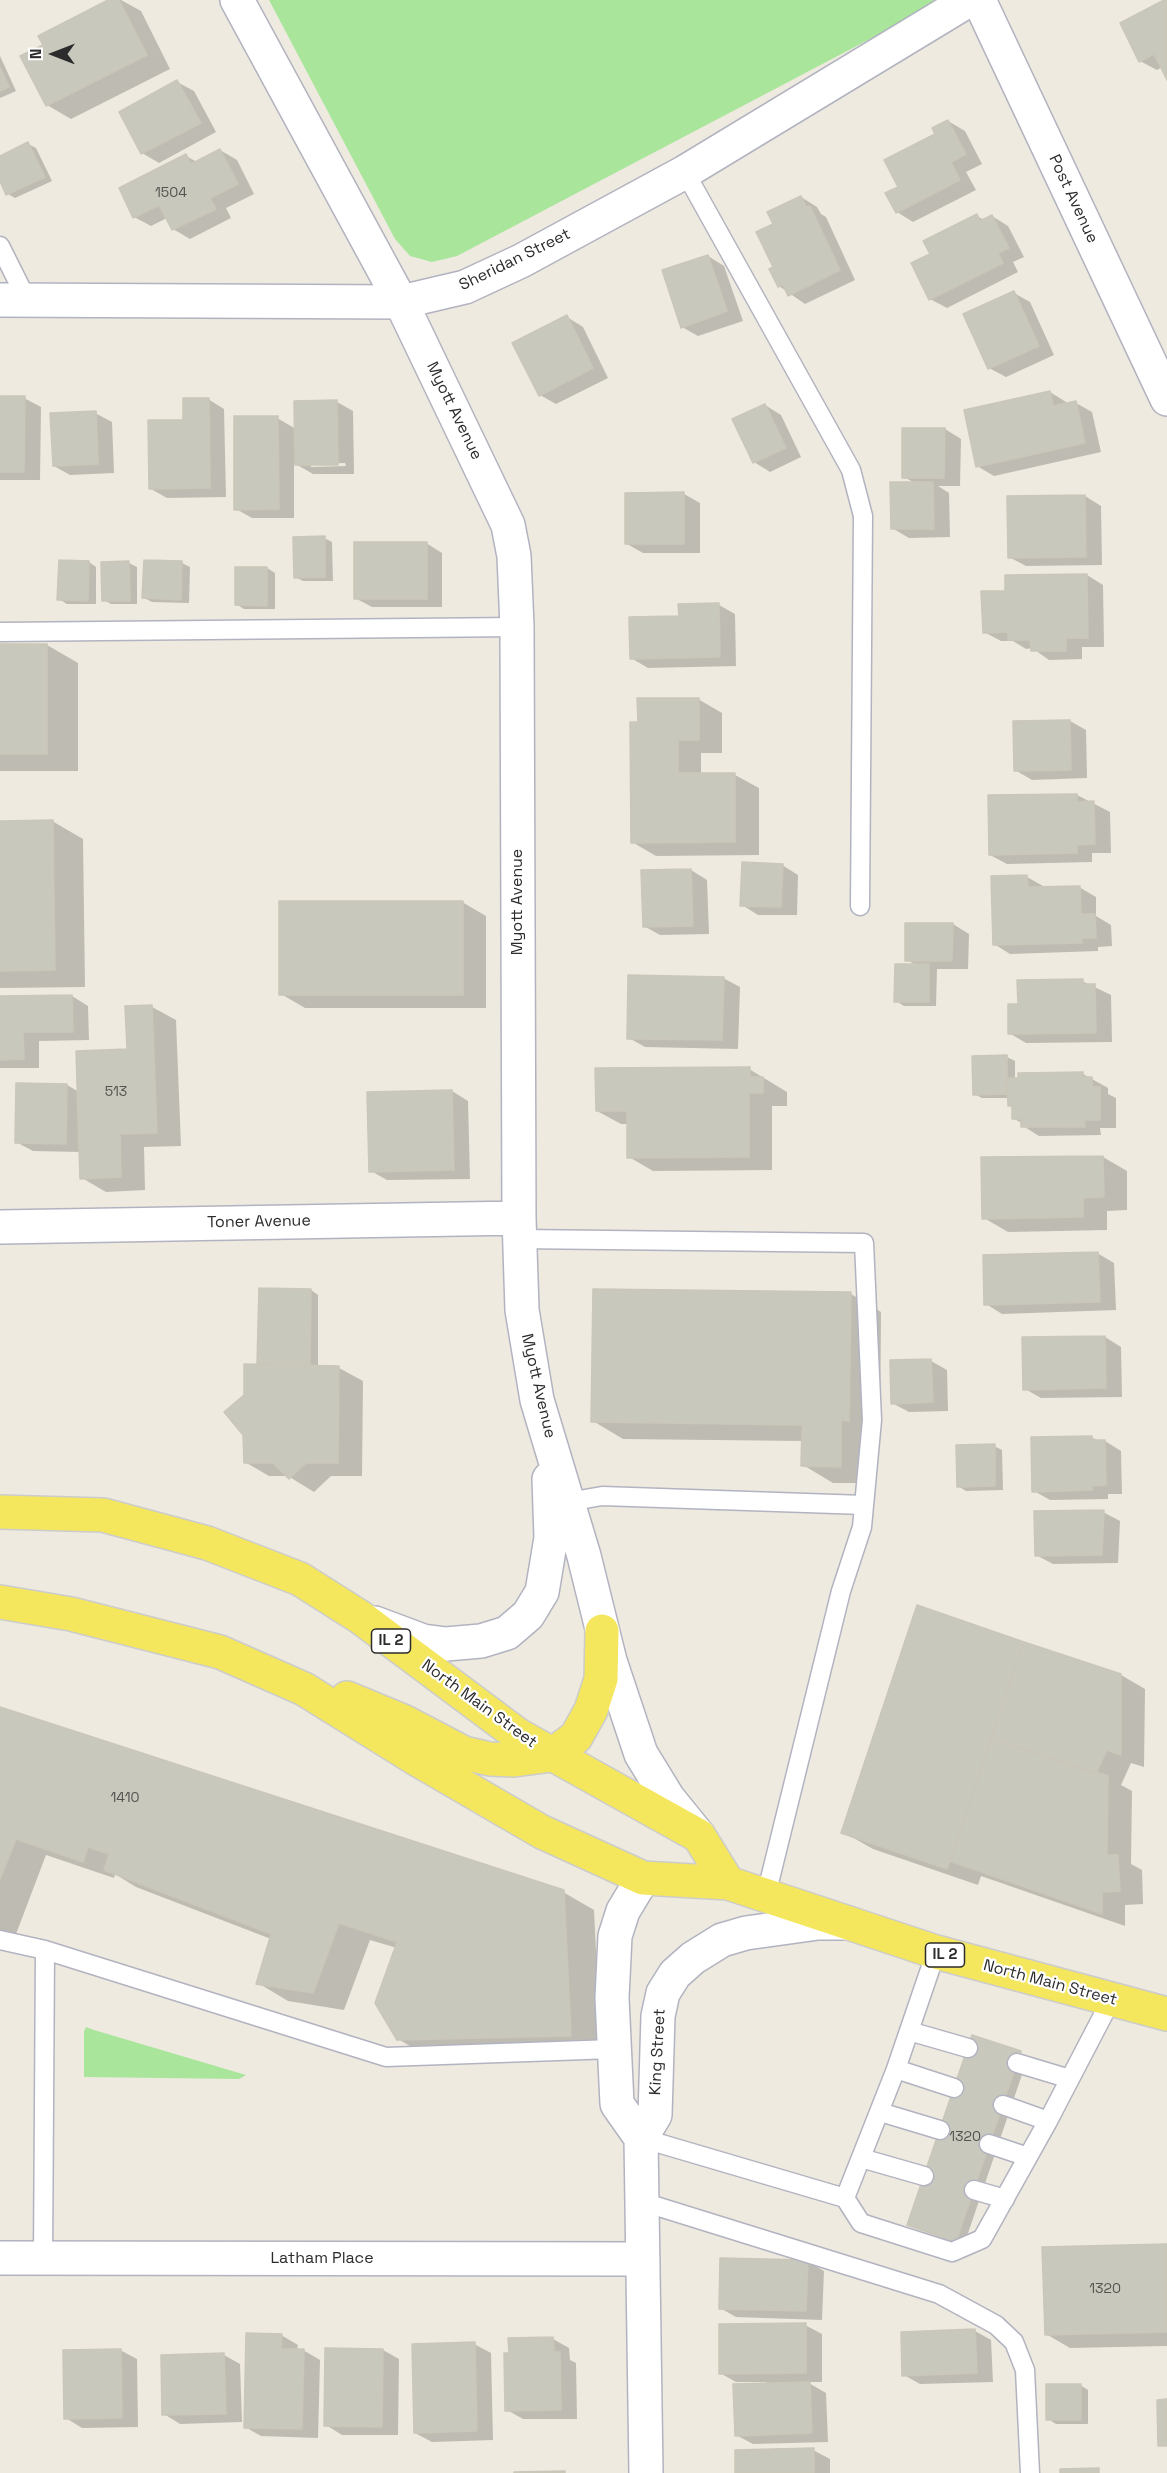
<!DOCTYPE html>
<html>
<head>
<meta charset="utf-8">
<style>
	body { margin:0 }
	#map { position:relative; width:1167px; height:2473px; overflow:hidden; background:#eeeadf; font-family:"Space Grotesk",sans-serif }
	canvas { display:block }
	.north { position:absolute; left:24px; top:24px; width:60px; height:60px; -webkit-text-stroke:4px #fff; paint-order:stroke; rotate:270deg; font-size:16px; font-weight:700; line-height:24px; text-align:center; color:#2c2c2c }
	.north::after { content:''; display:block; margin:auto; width:21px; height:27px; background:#2c2c2c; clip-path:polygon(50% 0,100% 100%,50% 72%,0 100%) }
</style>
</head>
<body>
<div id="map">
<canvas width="1167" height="2473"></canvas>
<div class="north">N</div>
</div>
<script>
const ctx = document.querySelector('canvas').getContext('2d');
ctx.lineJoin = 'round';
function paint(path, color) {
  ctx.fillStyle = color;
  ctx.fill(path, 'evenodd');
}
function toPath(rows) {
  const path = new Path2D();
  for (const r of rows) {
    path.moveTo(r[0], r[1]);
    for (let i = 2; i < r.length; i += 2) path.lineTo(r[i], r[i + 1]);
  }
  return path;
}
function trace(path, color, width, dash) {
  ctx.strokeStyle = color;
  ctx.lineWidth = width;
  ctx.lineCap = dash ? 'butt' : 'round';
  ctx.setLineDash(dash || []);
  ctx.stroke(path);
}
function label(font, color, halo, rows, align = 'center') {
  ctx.font = font + ' "Space Grotesk",sans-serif';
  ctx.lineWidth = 4.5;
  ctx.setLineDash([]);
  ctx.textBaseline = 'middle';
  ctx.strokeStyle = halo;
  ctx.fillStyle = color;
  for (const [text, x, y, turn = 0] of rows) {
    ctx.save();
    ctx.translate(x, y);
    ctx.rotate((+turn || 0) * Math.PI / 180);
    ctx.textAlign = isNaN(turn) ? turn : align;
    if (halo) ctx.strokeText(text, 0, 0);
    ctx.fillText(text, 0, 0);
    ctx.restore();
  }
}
const green = toPath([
	[269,0,934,0,929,8,457,256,432,262,410,256,395,239],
	[86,2027,94,2030,246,2075,239,2079,84,2077,84,2031]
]);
const shadow = toPath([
	[111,0,121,0,141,11,170,69,71,119,47,105,45,45],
	[1167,0,1167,77,1162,67,1157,70,1140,61],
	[0,56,16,91,0,98],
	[177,82,194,91,216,132,159,163,142,153,121,112],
	[948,121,965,131,982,164,966,172,976,190,913,222,897,212,900,188],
	[28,144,36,148,52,181,15,198,8,194,0,177,0,157],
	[220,150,237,160,254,194,226,208,231,218,190,239,173,229,167,218,151,226,134,217,186,156,197,162],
	[801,197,817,207,821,214,826,217,855,280,805,304,779,286,775,268,775,224],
	[977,216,984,220,992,216,1008,226,1024,257,1013,262,1018,272,947,308,930,299,932,255],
	[708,256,724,266,743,321,698,336,682,327],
	[1014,293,1030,302,1054,355,1006,377,989,368],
	[567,317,583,327,608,378,556,404,540,395],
	[1050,392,1066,402,1067,405,1076,403,1092,412,1101,452,994,476,977,466],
	[0,397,24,398,41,407,40,480,0,480],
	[208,399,224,409,226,497,167,498,151,489,184,421],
	[337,402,353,411,354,474,313,474,294,463,294,518,252,518,236,509,277,418,296,429],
	[345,463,346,466,311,467,311,464],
	[765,405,781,415,801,457,770,472,754,462],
	[95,413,112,422,114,473,70,475,54,466],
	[945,429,961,439,960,486,938,486,949,493,950,537,909,538,892,528,915,483,904,477],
	[684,494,700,503,700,553,643,553,627,544],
	[1085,496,1101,506,1102,565,1026,566,1009,557],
	[324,538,332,542,333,581,303,581,295,577],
	[426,543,442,553,442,607,372,607,355,598],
	[89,562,96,567,96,604,67,604,59,599],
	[129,563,137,567,137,604,111,604,104,600],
	[182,563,190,567,189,603,152,602,144,598],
	[267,568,275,573,275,609,244,609,236,604],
	[1087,575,1103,585,1104,647,1082,647,1082,659,1049,660,1032,648,1026,649,1013,641,1001,641,984,632,1006,592],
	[719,605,735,614,736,666,648,668,631,658,680,618],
	[47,645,78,663,78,771,0,771,0,646],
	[698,699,722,713,722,753,701,753,701,775,735,775,759,788,759,855,656,856,632,842,639,723],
	[1070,721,1086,730,1087,778,1032,780,1015,770],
	[1077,795,1110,812,1111,853,1092,853,1092,862,1007,864,990,855],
	[52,821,83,839,85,987,0,988,0,822],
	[782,865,798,875,797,915,758,915,742,905],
	[691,870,707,880,709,934,660,935,644,926],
	[1027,877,1043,886,1043,888,1079,887,1096,897,1096,916,1111,925,1112,946,1098,947,1098,951,1010,954,994,944],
	[462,902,486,916,486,1008,305,1008,281,994],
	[953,924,969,934,968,969,937,969,936,1006,904,1006,896,1001,916,965,907,960],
	[723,978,740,987,738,1049,645,1047,629,1038],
	[1082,981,1111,995,1112,1042,1026,1043,1009,1033,1019,1005],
	[72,996,88,1006,89,1040,39,1041,39,1068,0,1068,0,997],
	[152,1007,176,1020,181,1146,144,1147,145,1190,106,1192,82,1178,81,1152,33,1151,16,1142,67,1085,79,1092,128,1051],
	[1007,1057,1015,1061,1015,1079,1083,1074,1108,1088,1108,1094,1116,1098,1116,1128,1100,1128,1101,1135,1039,1136,1023,1126,1023,1124,1013,1118,1013,1107,1009,1105,1009,1098,982,1098,974,1094],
	[749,1069,787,1092,787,1106,772,1106,772,1170,653,1171,629,1157,629,1124,621,1124,597,1111],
	[452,1091,468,1101,470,1179,387,1180,371,1171],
	[1103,1157,1127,1171,1127,1210,1107,1211,1107,1230,1008,1232,984,1218],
	[1097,1253,1114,1263,1116,1310,1002,1314,986,1304],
	[311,1290,318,1295,318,1367,339,1368,363,1381,362,1476,331,1476,314,1492,288,1476,269,1476,245,1462,245,1396,259,1366],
	[851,1294,881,1312,880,1438,872,1437,871,1483,833,1483,803,1465,803,1441,623,1439,593,1421],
	[1105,1337,1121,1347,1122,1397,1041,1398,1025,1389],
	[931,1361,947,1370,948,1411,909,1412,892,1403],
	[1091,1437,1099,1441,1105,1441,1121,1451,1122,1494,1108,1494,1108,1499,1050,1500,1034,1491],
	[994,1446,1002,1450,1003,1490,966,1491,958,1486],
	[1103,1512,1120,1521,1118,1563,1053,1564,1036,1555],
	[1121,1675,1145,1689,1144,1767,1131,1763,1121,1785,1132,1791,1131,1864,1142,1870,1143,1904,1125,1905,1125,1926,981,1876,978,1885,873,1849,843,1832],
	[0,1708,563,1892,594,1910,601,2052,429,2057,398,2039,397,1948,370,1940,344,2010,288,2001,258,1983,271,1939,136,1887,115,1874,114,1878,46,1855,13,1942,0,1937],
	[1020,2053,1028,2057,964,2245,909,2224],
	[1167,2245,1167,2346,1070,2348,1046,2334],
	[807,2261,824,2271,822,2320,736,2317,720,2308],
	[805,2325,822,2334,822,2382,807,2382,826,2393,828,2442,753,2444,736,2435,767,2382,736,2382,720,2373],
	[975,2331,991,2340,993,2382,920,2384,904,2375,902,2333],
	[281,2335,298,2345,297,2350,303,2350,320,2360,318,2438,261,2436,245,2427],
	[553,2339,569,2348,570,2360,576,2363,577,2419,523,2419,507,2410],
	[474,2344,491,2353,493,2440,432,2442,415,2433],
	[120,2350,137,2359,138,2427,82,2428,66,2418],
	[383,2350,399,2359,398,2435,342,2435,326,2425],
	[224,2355,240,2364,242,2422,180,2424,164,2414],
	[1080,2385,1088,2390,1088,2424,1056,2424,1048,2419],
	[813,2450,830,2459,830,2473,737,2473]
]);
const building = toPath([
	[108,0,119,0,147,55,46,106,20,56,43,45,38,36,108,0],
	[1164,0,1167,0,1167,80,1154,54,1139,62,1120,23,1164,0],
	[0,67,9,87,0,91,0,67],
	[177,80,201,123,141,154,119,112,177,80],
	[948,120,966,154,951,162,960,180,896,213,885,193,898,187,884,160,935,134,932,128,948,120],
	[28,142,45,177,6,195,0,181,0,156,28,142],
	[220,149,238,184,210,198,216,209,172,230,159,205,133,218,119,188,186,154,191,164,220,149],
	[801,196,806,207,810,206,840,270,788,296,783,285,778,287,769,269,773,267,756,232,773,224,767,212,801,196],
	[977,214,980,221,992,215,1009,248,998,253,1003,263,929,300,911,263,930,254,923,241,977,214],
	[708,255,727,311,681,328,662,270,708,255],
	[1014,291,1039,346,988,369,963,314,1014,291],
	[567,315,593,368,539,396,512,343,567,315],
	[1050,391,1053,406,1076,401,1085,443,976,467,964,410,1050,391],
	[0,396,25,396,24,472,0,472,0,396],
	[183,398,209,398,210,488,149,489,148,420,183,420,183,398],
	[337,400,338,465,295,465,294,401,337,400],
	[765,404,786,448,753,463,732,419,765,404],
	[96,411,98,464,53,466,50,413,96,411],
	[234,416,278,416,279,509,234,510,234,416],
	[902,428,945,428,944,478,902,478,902,428],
	[890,482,933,482,934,529,891,529,890,482],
	[684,492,684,544,625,544,625,493,684,492],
	[1085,495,1086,557,1008,558,1007,496,1085,495],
	[325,536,325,577,294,578,293,537,325,536],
	[354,542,427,542,427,599,354,599,354,542],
	[59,560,89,561,88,601,57,600,59,560],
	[144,560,182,561,181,600,142,598,144,560],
	[129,561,130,601,102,601,101,562,129,561],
	[235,567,267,567,267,606,235,605,235,567],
	[1087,574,1088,638,1066,638,1066,651,1031,651,1030,640,1008,640,1008,632,983,633,981,591,1005,591,1005,575,1087,574],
	[719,603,720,657,630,659,629,617,679,616,678,604,719,603],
	[0,644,47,644,47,754,0,754,0,644],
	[637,698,699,698,699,740,678,740,678,773,735,773,735,842,631,843,630,722,638,722,637,698],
	[1070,720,1071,770,1014,771,1013,721,1070,720],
	[1077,794,1077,802,1094,801,1095,844,1077,845,1077,853,989,855,988,795,1077,794],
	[53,820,55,970,0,971,0,821,53,820],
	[742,862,783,864,781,907,740,906,742,862],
	[691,869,693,926,643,927,641,870,691,869],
	[1027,875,1028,887,1080,886,1081,914,1095,914,1096,938,1082,938,1082,943,993,945,991,876,1027,875],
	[279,901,463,901,463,995,279,995,279,901],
	[905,923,953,923,952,961,905,961,905,923],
	[895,964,929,964,929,1002,894,1002,895,964],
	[628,975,724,977,722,1040,627,1039,628,975],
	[1083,979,1083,984,1095,984,1096,1033,1008,1034,1008,1004,1018,1004,1017,980,1083,979],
	[72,995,73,1032,23,1032,24,1059,0,1060,0,996,72,995],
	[152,1005,157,1133,120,1134,121,1177,80,1179,76,1051,127,1049,125,1006,152,1005],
	[1007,1055,1007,1094,973,1095,972,1056,1007,1055],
	[750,1067,750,1077,763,1077,763,1093,749,1093,749,1157,627,1158,627,1111,596,1111,595,1068,750,1067],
	[1083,1072,1083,1077,1092,1077,1092,1087,1100,1087,1100,1120,1084,1120,1085,1127,1021,1127,1021,1119,1012,1119,1012,1106,1008,1106,1007,1078,1018,1078,1018,1073,1083,1072],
	[16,1083,67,1084,66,1144,15,1143,16,1083],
	[452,1090,454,1170,369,1172,367,1092,452,1090],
	[1103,1156,1104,1197,1083,1198,1083,1217,982,1219,981,1157,1103,1156],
	[1098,1252,1100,1302,984,1305,983,1255,1098,1252],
	[259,1288,311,1289,310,1366,257,1365,259,1288],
	[593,1289,851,1292,849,1421,841,1420,841,1467,801,1466,802,1425,591,1422,593,1289],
	[1105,1336,1106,1388,1023,1390,1022,1337,1105,1336],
	[931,1359,933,1402,891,1404,890,1360,931,1359],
	[244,1364,339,1366,338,1463,306,1463,289,1479,273,1463,244,1463,243,1435,224,1412,244,1395,244,1364],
	[1092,1436,1092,1440,1105,1440,1106,1485,1092,1486,1092,1490,1032,1492,1031,1437,1092,1436],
	[995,1444,995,1486,957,1487,956,1445,995,1444],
	[1104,1510,1102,1555,1035,1556,1034,1511,1104,1510],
	[917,1605,1024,1642,947,1869,841,1833,917,1605],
	[1024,1642,1121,1674,1121,1755,1107,1750,1096,1773,991,1738,1024,1642],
	[0,1707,564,1890,571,2036,397,2040,375,2003,397,1942,339,1923,313,1993,256,1984,271,1934,104,1870,109,1854,88,1847,83,1862,16,1839,0,1879,0,1707],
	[991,1738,1108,1776,1107,1855,1118,1855,1120,1891,1102,1892,1102,1914,950,1861,991,1738],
	[972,2035,1021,2051,956,2242,907,2225,972,2035],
	[1167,2244,1167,2332,1045,2335,1042,2247,1167,2244],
	[720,2258,808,2260,806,2311,719,2309,720,2258],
	[806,2323,806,2373,719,2374,719,2324,806,2323],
	[975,2329,977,2373,902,2376,901,2332,975,2329],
	[246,2333,282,2334,281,2349,304,2349,302,2429,244,2428,246,2333],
	[553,2337,554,2352,560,2352,561,2410,505,2411,504,2353,509,2353,508,2338,553,2337],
	[475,2342,477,2431,414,2433,412,2344,475,2342],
	[325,2348,383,2349,382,2427,324,2426,325,2348],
	[121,2349,122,2418,64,2419,63,2350,121,2349],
	[224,2353,226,2414,162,2415,161,2355,224,2353],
	[810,2382,812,2433,735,2436,733,2384,810,2382],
	[1046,2384,1081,2384,1081,2420,1046,2420,1046,2384],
	[1167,2399,1167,2446,1158,2446,1157,2400,1167,2399],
	[814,2448,814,2473,735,2473,735,2450,814,2448],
	[1099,2468,1099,2473,1060,2473,1060,2469,1099,2468],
	[565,2471,565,2473,514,2473,514,2472,565,2471]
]);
const lane = toPath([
	[685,172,851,470,863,516,860,906],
	[0,246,27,300],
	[0,632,517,627],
	[520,1239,864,1243,872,1420,862,1527,841,1591,766,1895],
	[568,1502,602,1496,864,1505],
	[0,1940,45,1950,386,2057,614,2049],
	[909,2031,968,2048],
	[1017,2063,1070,2079],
	[896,2069,954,2088],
	[1003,2105,1048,2121],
	[880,2112,940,2130],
	[641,2138,845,2198,896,2069,936,1952],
	[989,2144,1028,2157],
	[861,2158,924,2176],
	[974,2190,1005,2199],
	[845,2198,861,2223,952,2252,982,2239,1048,2121,1111,2000],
	[643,2202,939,2294,996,2325,1014,2342,1025,2370,1030,2473],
	[43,2258,45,1950]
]);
const street = toPath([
	[237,0,401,302,508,525,514,556,517,627,519,1218,522,1310,537,1400,584,1556,610,1661,641,1754,668,1798,698,1835],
	[979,0,1167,399],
	[0,300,401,302,465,287,521,261,685,172,969,0],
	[0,1227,519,1218],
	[375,1623,423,1641,446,1644,481,1641,507,1633,528,1615,542,1592,551,1538,549,1479],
	[641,2138,617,2104,612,1998,615,1936,623,1911,643,1878],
	[0,2258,643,2259],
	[646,2473,641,2138,655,2115,658,2016,663,1993,675,1974,693,1958,722,1940,746,1933,818,1923,848,1923]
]);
const primary = toPath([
	[0,1512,103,1515,207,1543,300,1579,360,1617,518,1735,699,1836,728,1883],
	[0,1602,71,1614,220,1652,304,1689,418,1760,542,1832,643,1878,728,1883,936,1952,1167,2014],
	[347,1698,405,1722,464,1753,490,1759,514,1760,552,1755,576,1737,591,1710,601,1679,602,1631]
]);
const numberNames = [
	["1504",171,193],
	["513",116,1092],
	["1410",125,1798],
	["1320",965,2137],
	["1320",1105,2289]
];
const shields = [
	[391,1641,39],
	[945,1955,39]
];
const shieldNames = [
	["IL 2",391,1641],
	["IL 2",945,1955]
];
const streetNames = [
	["Post Avenue",1073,199,65],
	["Sheridan Street",515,260,-26],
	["Myott Avenue",454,411,64],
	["Myott Avenue",518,902,-90],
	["Toner Avenue",259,1222,-1],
	["Myott Avenue",538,1386,77],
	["North Main Street",479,1704,36],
	["North Main Street",1050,1983,15],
	["King Street",658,2052,-87],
	["Latham Place",322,2259]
];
paint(green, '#a9e59b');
paint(shadow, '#0003');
paint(building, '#c9c8bd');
trace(building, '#cac6b8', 1.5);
trace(lane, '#b2b3c0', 21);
trace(street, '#b2b3c0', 36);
trace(primary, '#ccc', 36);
trace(lane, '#fff', 18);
trace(street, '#fff', 33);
trace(primary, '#f4e75e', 33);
label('14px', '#535350', null, numberNames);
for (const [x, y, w] of shields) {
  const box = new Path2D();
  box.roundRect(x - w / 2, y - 12, w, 24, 4.5);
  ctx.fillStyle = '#fff';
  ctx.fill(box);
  trace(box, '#2c2c2c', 1.5);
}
label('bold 15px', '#2c2c2c', null, shieldNames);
label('16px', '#2c2c2c', '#fff', streetNames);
</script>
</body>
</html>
